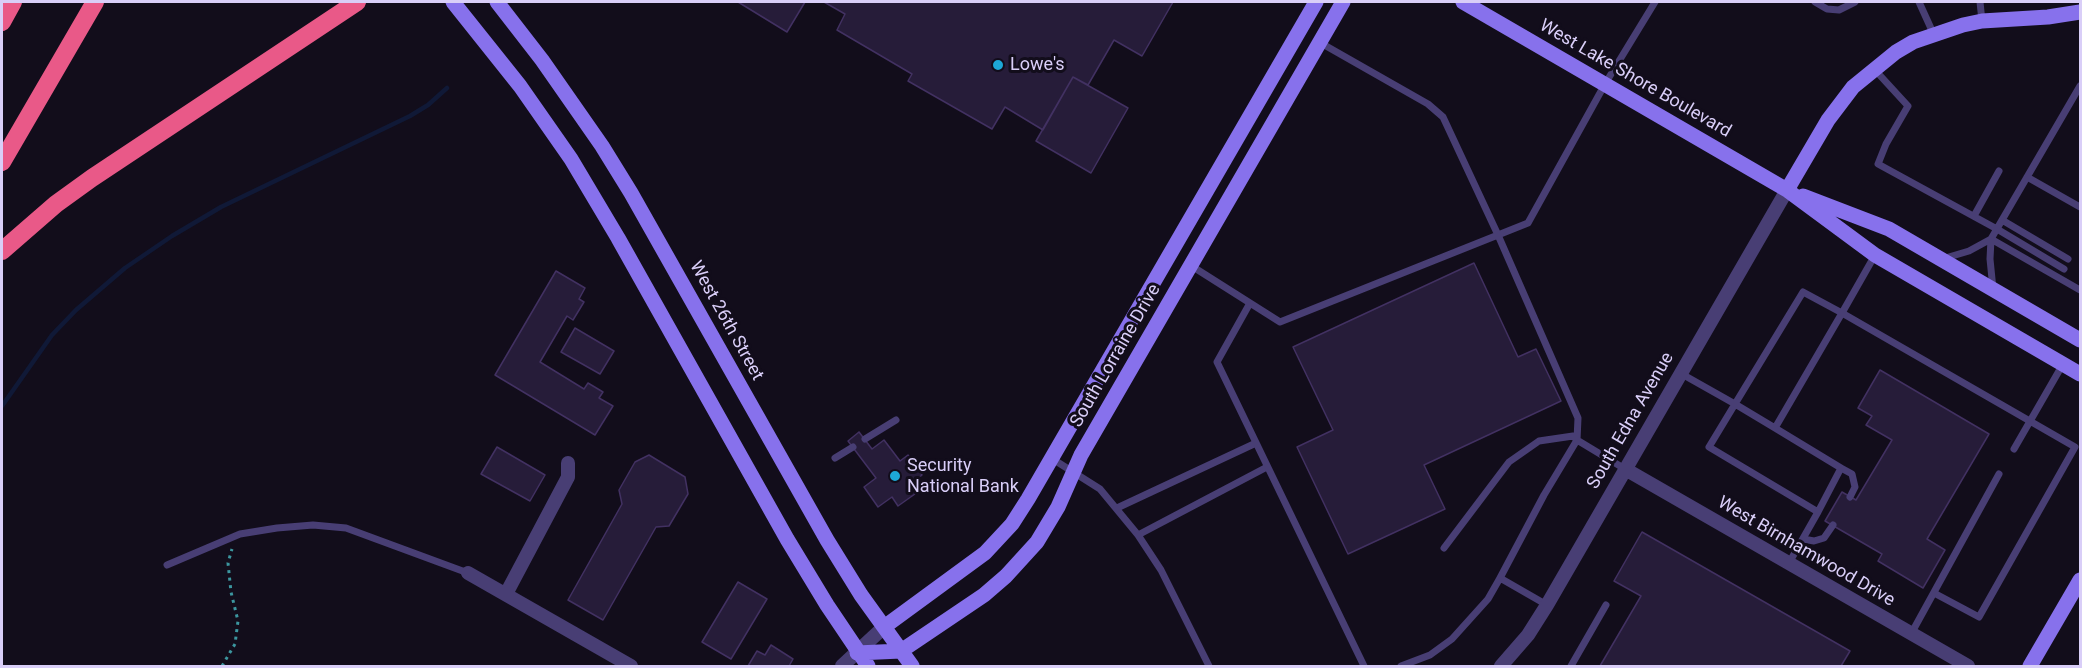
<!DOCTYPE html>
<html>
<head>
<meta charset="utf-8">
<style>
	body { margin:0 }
	#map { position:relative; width:2082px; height:668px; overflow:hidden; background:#120d1b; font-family:Roboto,sans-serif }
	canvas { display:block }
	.frame { position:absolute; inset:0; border:3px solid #d9cef8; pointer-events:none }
</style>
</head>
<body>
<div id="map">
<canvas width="2082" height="668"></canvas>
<div class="frame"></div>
</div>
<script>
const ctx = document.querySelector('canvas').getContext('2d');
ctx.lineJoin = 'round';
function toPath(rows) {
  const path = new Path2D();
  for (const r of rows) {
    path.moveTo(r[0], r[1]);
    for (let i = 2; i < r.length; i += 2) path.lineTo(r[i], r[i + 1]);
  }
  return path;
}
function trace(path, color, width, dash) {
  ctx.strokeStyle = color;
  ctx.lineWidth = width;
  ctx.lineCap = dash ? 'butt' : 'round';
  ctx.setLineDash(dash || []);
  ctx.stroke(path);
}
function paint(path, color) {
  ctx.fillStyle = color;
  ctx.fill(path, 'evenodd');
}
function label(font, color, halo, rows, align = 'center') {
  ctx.font = font + ' Roboto,sans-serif';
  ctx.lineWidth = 6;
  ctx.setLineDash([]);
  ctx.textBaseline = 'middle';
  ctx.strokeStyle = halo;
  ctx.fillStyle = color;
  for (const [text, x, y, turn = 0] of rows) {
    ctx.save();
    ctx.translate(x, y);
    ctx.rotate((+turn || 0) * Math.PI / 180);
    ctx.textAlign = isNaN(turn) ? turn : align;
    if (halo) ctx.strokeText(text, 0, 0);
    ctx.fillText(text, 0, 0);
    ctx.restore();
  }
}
const stream = toPath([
	[2,406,52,335,76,310,125,268,172,236,221,207,410,116,428,105,447,88]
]);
const building = toPath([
	[738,2,805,2,787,32,738,2],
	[824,2,1173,2,1142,56,1114,40,1088,85,1073,77,1043,130,1005,107,992,129,908,81,912,74,837,30,845,14,824,2],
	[1073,77,1128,108,1091,173,1036,141,1073,77],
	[1474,263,1518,357,1536,349,1561,401,1424,465,1445,509,1348,554,1297,447,1333,430,1293,347,1474,263],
	[556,271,585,288,579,299,584,302,573,320,567,316,540,362,584,389,588,383,603,392,599,398,613,406,595,435,495,375,556,271],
	[575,328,614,351,600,374,561,352,575,328],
	[1880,370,1989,434,1927,539,1945,550,1923,588,1878,561,1882,554,1825,521,1842,492,1856,500,1892,440,1866,425,1872,416,1858,408,1880,370],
	[859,432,872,449,884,440,900,461,908,455,922,475,916,480,922,489,898,506,892,497,878,507,864,487,876,478,848,441,859,432],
	[497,447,545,475,530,501,481,474,497,447],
	[649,455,685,477,688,494,669,526,656,527,603,620,568,600,622,504,619,490,635,462,649,455],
	[1642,532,1850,651,1841,666,1600,666,1641,596,1614,581,1642,532],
	[738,582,767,599,731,659,702,642,738,582],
	[771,645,793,659,789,666,748,666,757,651,765,655,771,645]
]);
const path = toPath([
	[222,666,235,644,238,621,231,592,228,563,232,549]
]);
const lane = toPath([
	[1815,2,1827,9,1839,10,1855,2],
	[1919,2,1934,35],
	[1980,2,1982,21],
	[1319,42,1428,104,1443,117,1498,235,1578,418,1577,440,1573,436,1539,441,1509,462,1444,548],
	[1875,70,1908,106,1886,144,1878,164,1997,229,2064,269],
	[2080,86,1991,239,2080,290],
	[2027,177,2080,207],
	[1974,216,1999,171],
	[2002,220,2068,259],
	[1875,255,1842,313,2075,447,1979,617,1934,593],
	[1942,259,1969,251,1991,239,1990,259,1993,289],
	[1190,265,1280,322,1528,223,1605,84,1655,2],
	[1250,303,1217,362,1364,666],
	[1680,373,1735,404,1775,428,1841,468,1818,512,1709,447,1735,404,1803,292,1842,313,1775,428],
	[865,439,896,420],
	[2014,449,2063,364],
	[835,458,853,447],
	[1051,458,1100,489,1138,535,1161,570,1209,666],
	[1841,468,1852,474,1855,487,1850,497],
	[1117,508,1256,443],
	[1138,535,1267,467],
	[1803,539,1814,541,1824,538,1833,525],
	[1789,563,1818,512],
	[167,565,240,534,277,528,313,525,346,528,468,573],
	[1500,578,1544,495,1577,440,1625,469],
	[1911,634,1999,474],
	[1401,666,1430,655,1452,639,1488,599,1500,578,1547,605],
	[1571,666,1606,605]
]);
const street = toPath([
	[1625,469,1968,666],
	[468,573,631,666],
	[506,594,568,477,568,463],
	[842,666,884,627],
	[1501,666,1528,635,1547,605,1787,190]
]);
const secondary = toPath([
	[453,2,520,86,571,159,618,238,787,539,827,605,868,666],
	[497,2,542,60,602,146,631,193,827,540,861,595,912,666],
	[1463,2,1787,190,1875,255,2080,374],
	[1787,190,1828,120,1853,87,1896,52,1913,42,1963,25,1982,21,2048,17,2080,12],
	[1803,196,1889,229,2080,340],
	[884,627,985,553,1012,524,1028,499,1316,2],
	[857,653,901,651,984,595,1006,576,1037,542,1058,507,1081,455,1343,2],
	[2030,666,2080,580]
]);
const highway = toPath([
	[2,22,13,2],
	[2,162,95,2],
	[2,251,56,204,92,178,357,2]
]);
const markers = [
	[998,65,6,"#1da7d6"],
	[895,476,6,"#1da7d6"]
];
const poiNames = [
	["Lowe's",1010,65],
	["Security",907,466],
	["National Bank",907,487]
];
const streetNames = [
	["West Lake Shore Boulevard",1635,79,30],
	["West 26th Street",726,321,61],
	["South Lorraine Drive",1116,356,-60],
	["South Edna Avenue",1631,421,-60],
	["West Birnhamwood Drive",1806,552,30]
];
trace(stream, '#101937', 4.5);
paint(building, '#261c39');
trace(building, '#423162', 1.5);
trace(path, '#3c969f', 3, [3, 4.5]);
trace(lane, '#483e74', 7);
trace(street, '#483e74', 14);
trace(secondary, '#8771ec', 15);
trace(highway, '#e95988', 18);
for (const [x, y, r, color] of markers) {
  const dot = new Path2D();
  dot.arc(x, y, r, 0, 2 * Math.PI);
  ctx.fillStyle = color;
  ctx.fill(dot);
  trace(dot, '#120d1b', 2);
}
label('18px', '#d9cef8', '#120d1b', poiNames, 'left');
label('18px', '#d9cef8', '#120d1b', streetNames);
</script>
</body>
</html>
